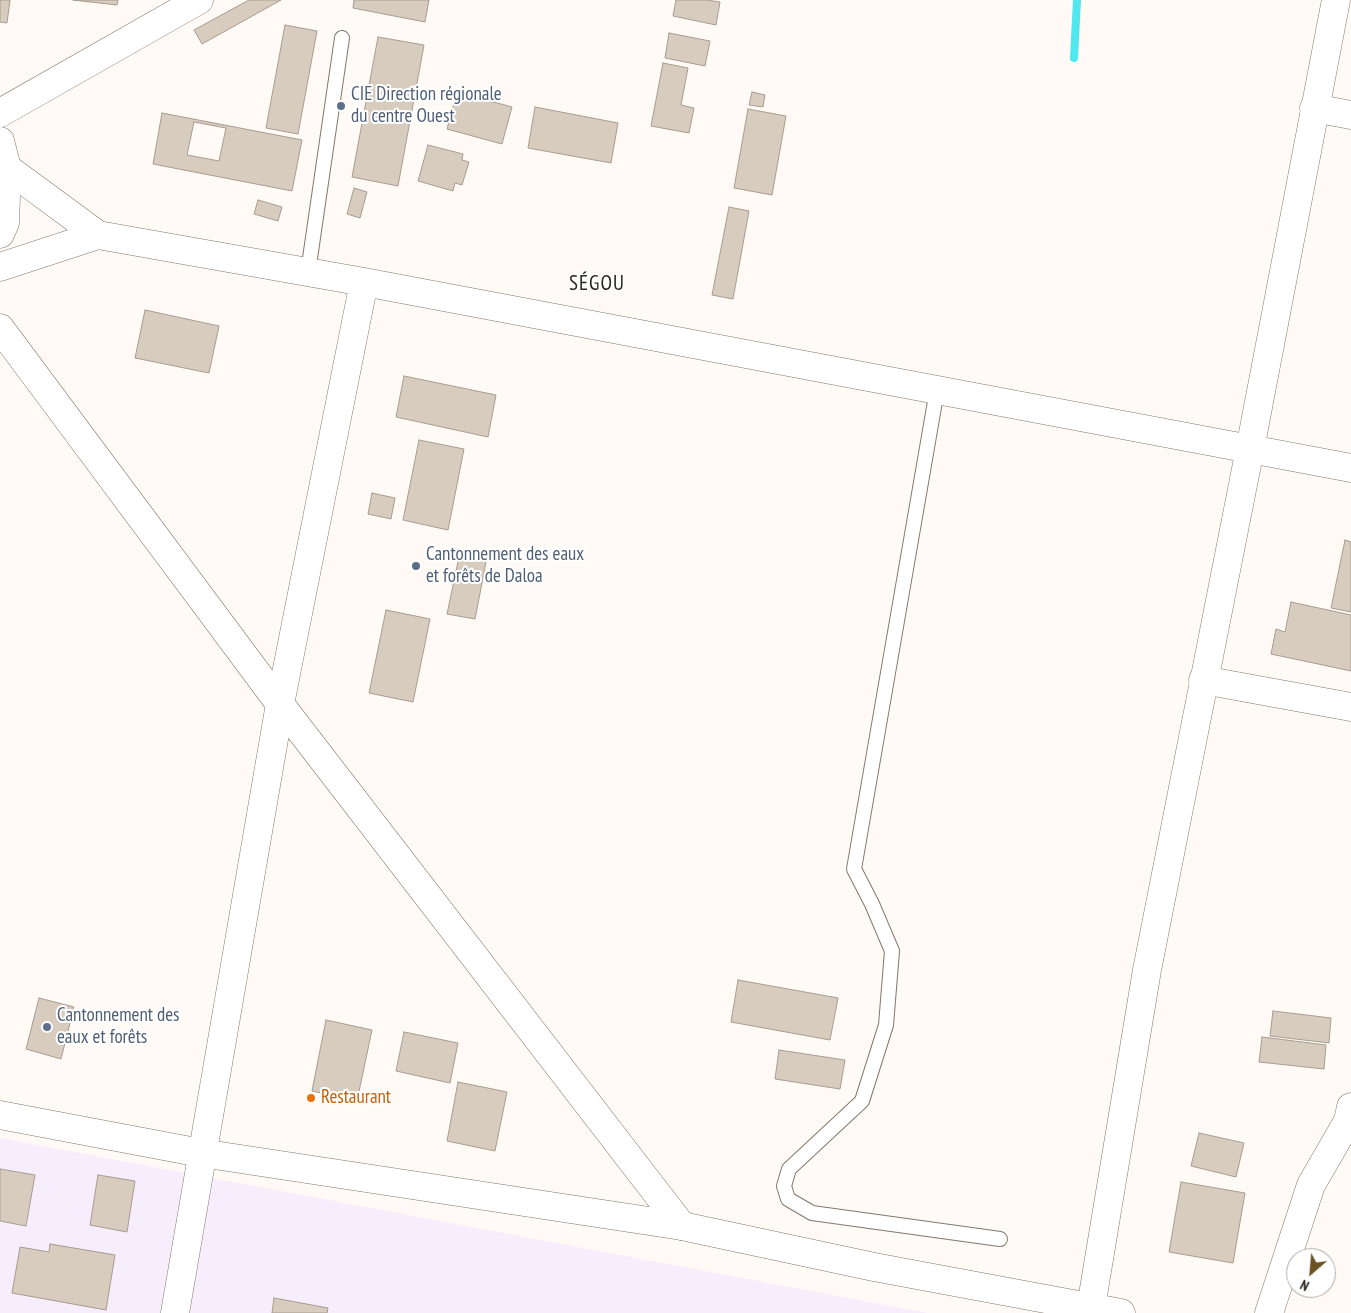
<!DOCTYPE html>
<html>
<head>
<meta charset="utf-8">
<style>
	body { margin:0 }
	#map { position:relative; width:1351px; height:1313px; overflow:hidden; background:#fffaf5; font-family:"PT Sans Narrow",sans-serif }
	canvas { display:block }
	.north { position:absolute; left:1286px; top:1248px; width:50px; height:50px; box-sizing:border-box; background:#fff; border:1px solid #aaa8a6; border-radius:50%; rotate:207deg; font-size:14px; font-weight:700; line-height:20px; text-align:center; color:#2a2621 }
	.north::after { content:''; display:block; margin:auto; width:18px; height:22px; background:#6a5223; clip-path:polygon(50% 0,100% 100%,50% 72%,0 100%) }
</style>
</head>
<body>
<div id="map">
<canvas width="1351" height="1313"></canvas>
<div class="north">N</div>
</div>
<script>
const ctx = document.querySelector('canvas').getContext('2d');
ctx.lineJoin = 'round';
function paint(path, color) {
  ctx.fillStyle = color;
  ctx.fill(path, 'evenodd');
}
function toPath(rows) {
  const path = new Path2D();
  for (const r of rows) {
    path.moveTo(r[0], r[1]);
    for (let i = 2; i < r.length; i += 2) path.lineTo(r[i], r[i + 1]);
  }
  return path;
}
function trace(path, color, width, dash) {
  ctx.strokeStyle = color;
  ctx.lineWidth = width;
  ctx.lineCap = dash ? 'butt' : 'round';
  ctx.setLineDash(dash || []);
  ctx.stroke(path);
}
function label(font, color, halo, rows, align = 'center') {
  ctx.font = font + ' "PT Sans Narrow",sans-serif';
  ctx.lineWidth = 4;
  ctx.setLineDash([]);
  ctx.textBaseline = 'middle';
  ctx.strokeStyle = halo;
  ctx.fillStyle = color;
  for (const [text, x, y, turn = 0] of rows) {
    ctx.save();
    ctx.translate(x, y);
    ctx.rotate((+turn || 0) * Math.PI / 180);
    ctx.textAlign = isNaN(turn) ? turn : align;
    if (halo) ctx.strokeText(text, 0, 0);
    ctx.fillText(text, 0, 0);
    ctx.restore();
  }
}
const commercial = toPath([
	[0,1138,928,1313,0,1313]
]);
const stream = toPath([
	[1074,58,1077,0]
]);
const building = toPath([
	[0,0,10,0,7,23,0,22,0,0],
	[73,0,118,0,117,5,73,0],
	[249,0,281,0,202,44,194,30,249,0],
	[354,0,429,0,425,22,353,8,354,0],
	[676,0,707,0,720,2,716,25,673,16,676,0],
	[285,25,317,31,298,134,266,128,285,25],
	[669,33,710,41,705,66,665,58,669,33],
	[378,37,424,45,398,186,352,177,378,37],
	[663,63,688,68,681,105,694,108,689,133,651,126,663,63],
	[457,92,512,107,502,144,447,129,457,92],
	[752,92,765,95,763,107,749,105,752,92],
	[535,107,618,123,611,163,528,148,535,107],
	[748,109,786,116,772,195,734,188,748,109],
	[162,113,302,140,292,191,153,164,162,113],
	[194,122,226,128,219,161,187,155,194,122],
	[428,145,463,154,462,160,469,162,462,185,455,183,453,191,418,181,428,145],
	[354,188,367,192,360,218,347,214,354,188],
	[258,200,282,207,278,221,254,214,258,200],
	[729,207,749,211,733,299,712,295,729,207],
	[145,310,219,326,209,373,135,358,145,310],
	[404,376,496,395,488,437,396,417,404,376],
	[419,440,464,449,448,530,403,520,419,440],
	[372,493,395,498,391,519,368,514,372,493],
	[1345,540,1351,542,1351,612,1331,608,1345,540],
	[460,552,487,557,475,619,447,614,460,552],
	[1291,602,1351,615,1351,671,1271,654,1276,629,1285,632,1291,602],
	[386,610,430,619,413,702,369,693,386,610],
	[738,980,838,998,830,1040,731,1022,738,980],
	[39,998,74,1007,61,1059,26,1049,39,998],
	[1273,1011,1331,1018,1329,1043,1270,1036,1273,1011],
	[326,1020,372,1030,357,1101,312,1091,326,1020],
	[404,1032,458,1043,450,1083,396,1071,404,1032],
	[1262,1037,1326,1045,1324,1069,1259,1062,1262,1037],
	[779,1050,845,1060,840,1089,775,1079,779,1050],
	[458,1082,507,1092,495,1151,447,1141,458,1082],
	[1199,1133,1244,1143,1236,1177,1191,1166,1199,1133],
	[0,1169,35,1175,26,1226,0,1221,0,1169],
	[98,1175,135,1181,127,1232,90,1225,98,1175],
	[1181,1182,1245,1193,1233,1263,1169,1252,1181,1182],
	[50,1244,115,1255,106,1310,12,1293,20,1247,49,1252,50,1244],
	[274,1298,328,1308,327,1313,272,1313,274,1298]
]);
const service = toPath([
	[308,272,342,38],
	[937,390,854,869,872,904,892,951,886,1025,862,1101,789,1169,784,1186,788,1199,812,1213,1000,1239]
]);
const minor = toPath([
	[1314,108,1351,115],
	[0,113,199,0],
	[7,168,98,235,364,282,1351,468],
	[0,267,98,235],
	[0,328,280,704,682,1226],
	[1203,680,1351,707],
	[175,1313,280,704,364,282],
	[1269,1313,1311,1185,1348,1121,1351,1107]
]);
const tertiary = toPath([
	[0,141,7,168,5,223,0,234],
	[0,1115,201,1153,682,1226,874,1267,1121,1313],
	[1090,1313,1147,970,1250,449,1336,0]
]);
const markers = [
	[341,106,5,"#5c6f8a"],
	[416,566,5,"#5c6f8a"],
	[47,1027,5,"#5c6f8a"],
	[311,1098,5,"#e8710a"]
];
const serviceNames = [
	["CIE Direction régionale",351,95],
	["du centre Ouest",351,117],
	["Cantonnement des eaux",426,555],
	["et forêts de Daloa",426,577],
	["Cantonnement des",57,1016],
	["eaux et forêts",57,1038]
];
const foodNames = [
	["Restaurant",321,1098]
];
const quarterNames = [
	["SÉGOU",597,284]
];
paint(commercial, '#f6edfd');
trace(stream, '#51e7ee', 8);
paint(building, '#d8ccbf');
trace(building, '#a89c90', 1);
trace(service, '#83786c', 16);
trace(minor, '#83786c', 29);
trace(tertiary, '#83786c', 29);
trace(service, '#fff', 14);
trace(minor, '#fff', 28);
trace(tertiary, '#fff', 28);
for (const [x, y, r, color] of markers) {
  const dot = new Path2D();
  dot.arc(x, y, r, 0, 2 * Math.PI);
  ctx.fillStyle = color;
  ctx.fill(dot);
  trace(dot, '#fff', 2);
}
label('19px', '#4e5e75', '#fff', serviceNames, 'left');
label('19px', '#c56008', '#fff', foodNames, 'left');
ctx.letterSpacing = '1px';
label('21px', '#2a2621', '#fff', quarterNames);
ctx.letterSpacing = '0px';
</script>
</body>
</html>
